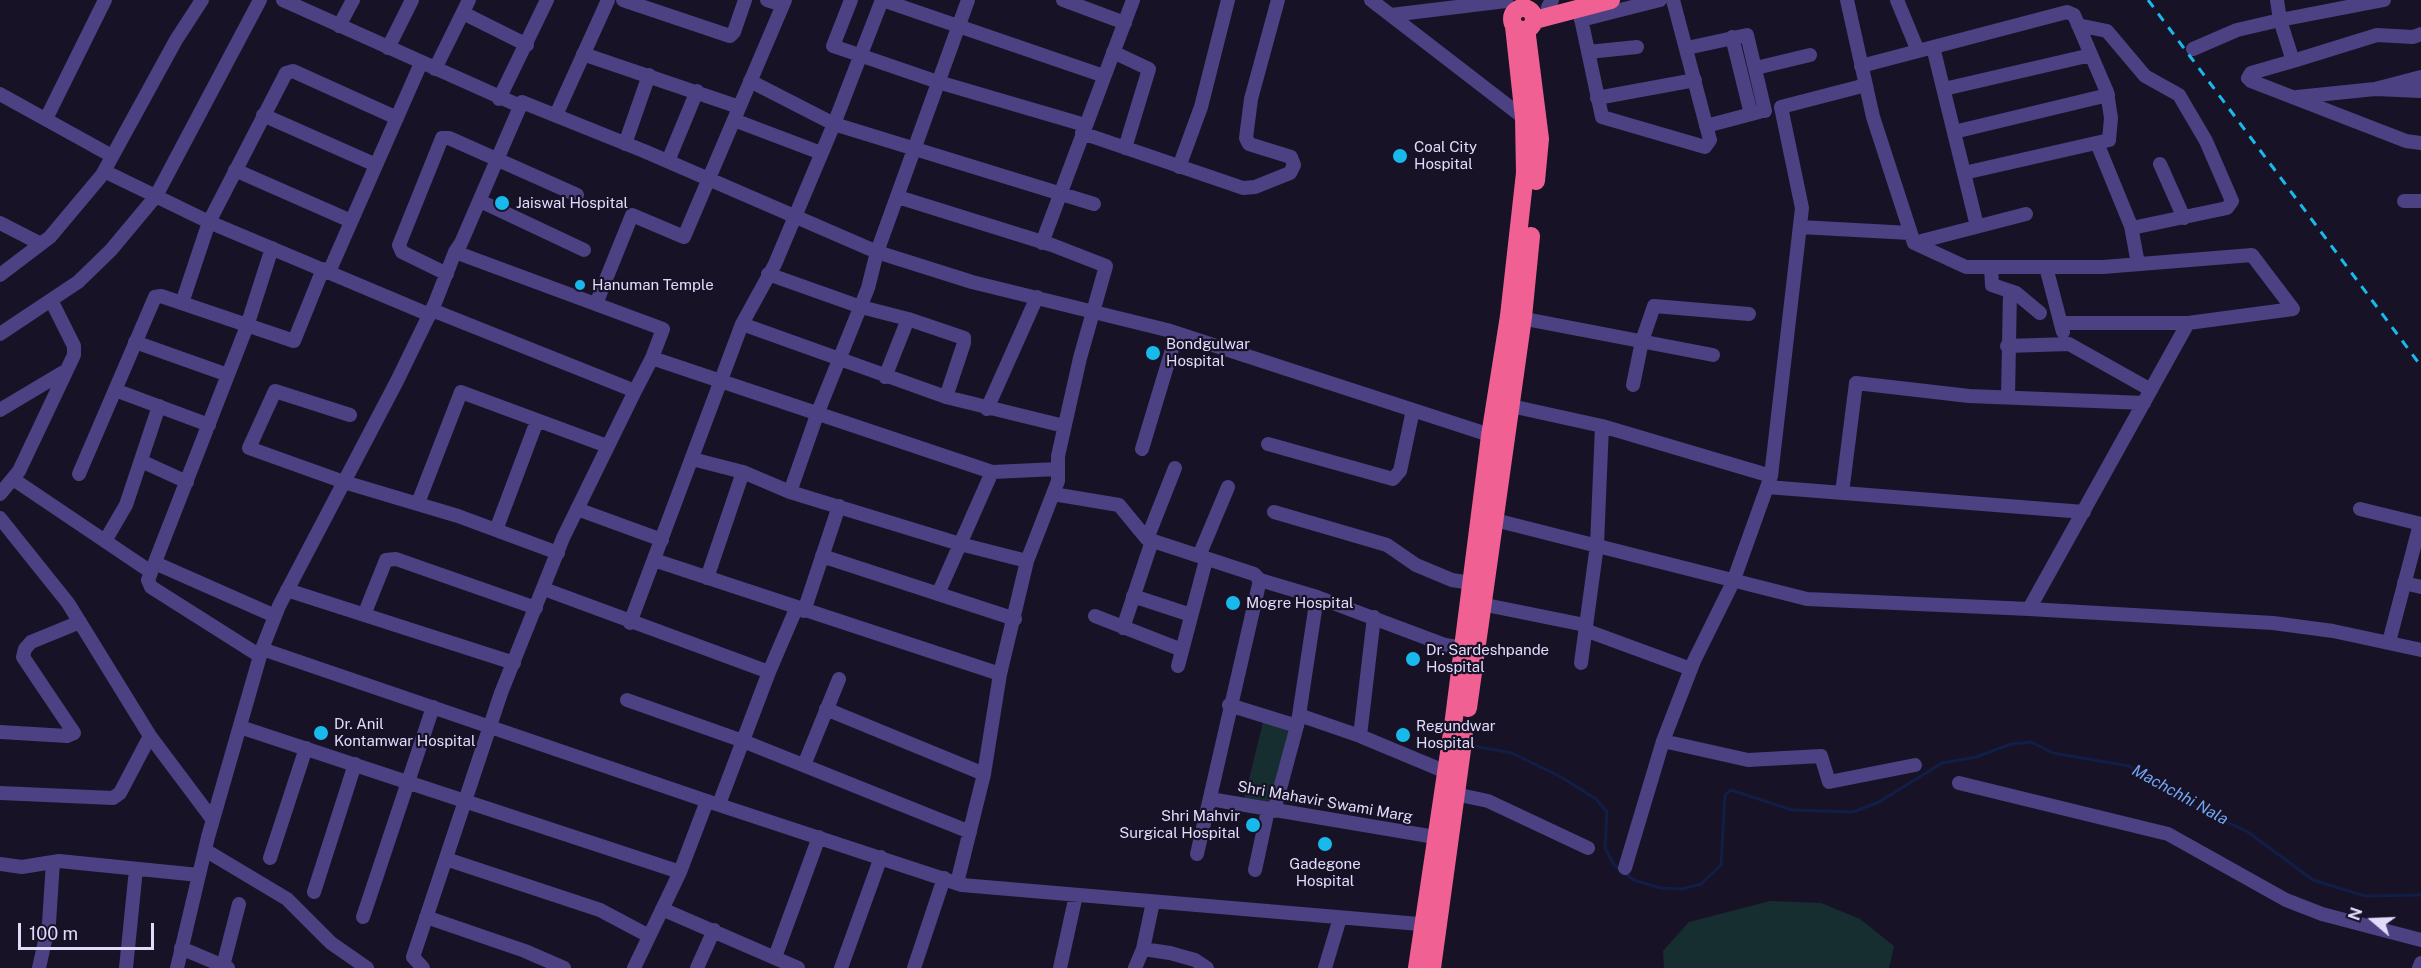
<!DOCTYPE html>
<html>
<head>
<meta charset="utf-8">
<style>
	body { margin:0 }
	#map { position:relative; width:2421px; height:968px; overflow:hidden; background:#181227; font-family:"Public Sans",sans-serif }
	canvas { display:block }
	.north { position:absolute; left:2343px; top:890px; width:60px; height:60px; -webkit-text-stroke:4px #181227; paint-order:stroke; rotate:289deg; font-size:16px; font-weight:700; line-height:24px; text-align:center; color:#e3dbfc }
	.north::after { content:''; display:block; margin:auto; width:21px; height:27px; background:#e3dbfc; clip-path:polygon(50% 0,100% 100%,50% 72%,0 100%) }
	.scale { position:absolute; left:18px; top:923px; width:136px; height:27px; box-sizing:border-box; border:3px solid #e3dbfc; border-top:0; padding-left:8px; font-size:18px; line-height:21px; white-space:nowrap; color:#e3dbfc; -webkit-text-stroke:4px #181227; paint-order:stroke }
</style>
</head>
<body>
<div id="map">
<canvas width="2421" height="968"></canvas>
<div class="north">N</div>
<div class="scale">100 m</div>
</div>
<script>
const ctx = document.querySelector('canvas').getContext('2d');
ctx.lineJoin = 'round';
function paint(path, color) {
  ctx.fillStyle = color;
  ctx.fill(path, 'evenodd');
}
function toPath(rows) {
  const path = new Path2D();
  for (const r of rows) {
    if (r.length === 3) {
      path.moveTo(r[0] + r[2], r[1]);
      path.arc(r[0], r[1], r[2], 0, 2 * Math.PI);
      continue;
    }
    path.moveTo(r[0], r[1]);
    for (let i = 2; i < r.length; i += 2) path.lineTo(r[i], r[i + 1]);
  }
  return path;
}
function trace(path, color, width, dash) {
  ctx.strokeStyle = color;
  ctx.lineWidth = width;
  ctx.lineCap = dash ? 'butt' : 'round';
  ctx.setLineDash(dash || []);
  ctx.stroke(path);
}
function label(font, color, halo, rows, align = 'center') {
  ctx.font = font + ' "Public Sans",sans-serif';
  ctx.lineWidth = 4.5;
  ctx.setLineDash([]);
  ctx.textBaseline = 'middle';
  ctx.strokeStyle = halo;
  ctx.fillStyle = color;
  for (const [text, x, y, turn = 0] of rows) {
    ctx.save();
    ctx.translate(x, y);
    ctx.rotate((+turn || 0) * Math.PI / 180);
    ctx.textAlign = isNaN(turn) ? turn : align;
    if (halo) ctx.strokeText(text, 0, 0);
    ctx.fillText(text, 0, 0);
    ctx.restore();
  }
}
const green = toPath([
	[1263,722,1289,729,1270,805,1244,800],
	[1770,901,1821,903,1860,919,1894,946,1889,968,1664,968,1663,951,1689,922]
]);
const stream = toPath([
	[1468,745,1512,753,1561,777,1596,799,1607,812,1605,848,1614,865,1634,880,1660,888,1682,889,1701,884,1721,865,1725,795,1731,790,1792,810,1853,812,1879,802,1942,763,1976,757,2011,744,2031,742,2053,753,2129,766,2188,803,2248,832,2313,880,2365,896,2421,895]
]);
const minor = toPath([
	[283,0,520,106],
	[623,0,730,36,734,32,745,0],
	[767,0,783,5],
	[851,0,833,46,938,82,1085,125],
	[882,0,1104,76],
	[1063,0,1125,23],
	[1371,0,1524,118],
	[1897,0,1918,51],
	[2277,0,2280,20,2384,0],
	[1548,7,1552,0],
	[1579,9,1602,117,1705,147,1710,140,1673,0],
	[463,13,527,45],
	[1391,15,1506,1],
	[1581,20,1660,0],
	[2078,25,2107,31,2145,76,2179,95,2206,141,2232,201,2227,208,2132,228],
	[339,26,353,0],
	[1732,37,1751,114],
	[1933,47,1977,226],
	[388,48,412,0],
	[1687,48,1747,35,1765,111],
	[2193,49,2237,30,2280,20,2293,61,2377,35,2413,37,2421,34],
	[1113,52,1149,69,1125,148],
	[1588,52,1637,47],
	[583,54,739,107],
	[2293,61,2251,73,2248,78,2251,81,2406,141,2421,143],
	[1861,66,2067,12,2074,15,2107,92,2111,118,2109,140,1964,173],
	[1756,68,1810,55],
	[435,69,469,0],
	[2421,77,2375,89,2421,91],
	[750,81,834,124,1094,204],
	[1866,85,1781,107,1802,208,1771,476,1733,582,1694,661,1663,741,1748,760,1821,756,1829,782,1915,765],
	[1944,89,2091,55],
	[0,94,112,156],
	[2297,97,2375,89],
	[1597,98,1695,80],
	[499,99,547,0],
	[263,115,376,165],
	[556,115,608,0],
	[46,119,105,0],
	[734,120,821,153],
	[1706,126,1759,112],
	[1954,132,2108,95],
	[1082,133,1243,188,1255,187,1290,173,1294,165,1291,157,1249,144,1246,138,1251,99,1278,0],
	[2097,143,2131,226,2138,264],
	[625,144,649,75],
	[668,161,697,91],
	[2160,164,2184,218],
	[1179,167,1201,107,1228,0],
	[235,170,351,221],
	[104,171,209,222,430,315],
	[898,197,1052,245,1106,266,1080,358,1058,456,1058,481,1027,561,1000,674,984,774,957,883],
	[480,201,584,250],
	[2404,201,2421,201],
	[0,223,41,244],
	[1800,227,1910,233],
	[1042,243,1133,0],
	[1914,243,2026,214],
	[455,252,663,329,652,358],
	[1991,267,1992,285,2016,293,2040,313],
	[2046,267,2063,332],
	[329,272,421,63],
	[447,274,402,252,399,245,442,138,449,138,577,195],
	[768,274,861,307,908,319,964,338,964,343,946,397],
	[0,275,50,237,102,175,176,40,202,0],
	[182,303,209,222,286,73,293,71,397,118],
	[596,304,632,215,684,237,785,0],
	[432,310,635,391,652,358,992,472,1058,469],
	[1515,317,1713,355],
	[2061,323,2188,323],
	[742,324,946,397,1064,426],
	[0,334,78,282,111,250,156,196,260,0],
	[135,342,228,375],
	[2007,346,2069,344,2151,390],
	[885,377,908,319],
	[1633,385,1642,341,1654,306,1749,314],
	[115,390,209,425],
	[2008,397,2010,291],
	[1511,406,1602,426,1771,476],
	[987,409,1037,297],
	[0,410,67,370],
	[350,415,275,391,249,448,344,482,458,516,558,553],
	[1268,444,1393,479,1400,471,1413,410],
	[1142,449,1177,333],
	[692,459,743,472,790,492,960,544,1027,561],
	[141,461,187,482],
	[79,474,155,297,161,296,294,341,323,269],
	[13,479,151,572],
	[1767,487,2084,512],
	[790,492,818,412,868,288,877,252,968,0],
	[1842,493,1856,383,1969,396,2144,403],
	[0,494,19,471,74,355,74,346,52,302],
	[1053,494,1119,505,1147,539,1254,574,1260,580,1317,597,1445,645,1463,648],
	[418,503,461,392,607,446],
	[577,509,662,540],
	[2360,509,2421,524],
	[1274,512,1387,545,1416,565,1452,580,1471,583],
	[0,518,68,603,150,736,213,820],
	[1487,518,1807,599,2029,609,2188,323,2293,309,2252,255,2103,267,1966,267,1914,243,1873,117,1847,0],
	[496,530,537,421],
	[1147,539,1175,468],
	[105,541,126,505,159,406],
	[822,556,1015,619],
	[1199,556,1228,487],
	[654,560,1000,674],
	[155,563,275,616],
	[707,578,743,472],
	[2404,583,2421,587],
	[544,589,769,672],
	[287,590,514,663],
	[938,594,992,472],
	[1133,596,1191,615],
	[1476,603,1585,625],
	[2029,609,2273,623,2333,631,2421,650],
	[804,611,839,506],
	[364,615,386,560,396,559,536,608],
	[1095,616,1182,650],
	[630,623,742,324,775,264,834,124,882,0],
	[1123,628,1152,541],
	[1585,630,1691,669],
	[2389,642,2420,524],
	[262,649,707,801,962,885,1431,925],
	[260,656,151,587,148,580,247,326,272,248],
	[1581,663,1597,545,1602,426],
	[1178,666,1206,560],
	[627,700,743,741,970,832],
	[1229,705,1297,726],
	[826,709,984,774],
	[1299,715,1360,736,1444,771],
	[240,727,680,872],
	[0,732,67,736,74,733,23,657,25,649,31,642,80,622],
	[1360,736,1374,617],
	[804,765,839,679],
	[1959,783,2168,834,2286,900,2322,914,2421,940],
	[0,793,113,798,120,793,150,736],
	[1455,794,1488,801,1588,848],
	[1210,799,1435,837],
	[719,804,769,672,796,609],
	[1274,811,1298,722,1317,597],
	[205,850,287,899,331,943,367,968],
	[1197,854,1260,580],
	[270,858,306,748],
	[446,859,600,910,649,936],
	[0,864,22,867,59,861,199,875],
	[1625,868,1663,741],
	[1255,870,1268,810],
	[314,892,355,764],
	[662,909,798,968],
	[363,917,433,707],
	[426,917,525,951,564,968],
	[181,948,228,968],
	[1143,949,1170,953,1195,960,1207,968],
	[775,957,819,837],
	[223,966,239,904],
	[39,968,49,923,53,862],
	[126,968,136,869],
	[177,968,208,837,262,649,279,606,397,381,435,303,455,252,461,243,522,102,644,151,877,252,972,282,1167,330,1499,438],
	[423,968,413,957,501,693,563,538,635,391],
	[634,968,680,872,707,801],
	[697,968,714,930],
	[841,968,881,857],
	[914,968,944,878],
	[1060,968,1076,895],
	[1135,968,1143,949,1153,902],
	[1325,968,1340,918],
	[2419,968,2421,963]
]);
const highway = toPath([
	[1523,19,11],
	[1535,20,1611,0],
	[1527,36,1540,139,1536,181],
	[1468,708,1523,317,1531,236],
	[1417,968,1453,726,1490,436,1509,316,1525,173,1524,118,1514,26],
	[1432,968,1464,735]
]);
const rail = toPath([
	[2148,0,2421,366]
]);
const markers = [
	[1400,156,8,"#18baeb"],
	[502,203,8,"#18baeb"],
	[580,285,6,"#18baeb"],
	[1153,353,8,"#18baeb"],
	[1233,603,8,"#18baeb"],
	[1413,659,8,"#18baeb"],
	[321,733,8,"#18baeb"],
	[1403,735,8,"#18baeb"],
	[1253,825,8,"#18baeb"],
	[1325,844,8,"#18baeb"]
];
const poiNames = [
	["Coal City",1414,147],
	["Hospital",1414,164],
	["Jaiswal Hospital",516,203],
	["Hanuman Temple",592,285],
	["Bondgulwar",1166,344],
	["Hospital",1166,361],
	["Mogre Hospital",1246,603],
	["Dr. Sardeshpande",1426,650],
	["Hospital",1426,667],
	["Dr. Anil",334,724],
	["Kontamwar Hospital",334,741],
	["Regundwar",1416,726],
	["Hospital",1416,743],
	["Shri Mahvir",1240,816,"right"],
	["Surgical Hospital",1240,833,"right"],
	["Gadegone",1325,864,"center"],
	["Hospital",1325,881,"center"]
];
const streetNames = [
	["Shri Mahavir Swami Marg",1325,802,10]
];
const waterNames = [
	["Machchhi Nala",2180,795,29]
];
paint(green, '#162e30');
trace(stream, '#111e46', 3);
trace(minor, '#4c4182', 14);
trace(highway, '#f16093', 18);
trace(rail, '#18baeb', 3, [9, 8]);
for (const [x, y, r, color] of markers) {
  const dot = new Path2D();
  dot.arc(x, y, r, 0, 2 * Math.PI);
  ctx.fillStyle = color;
  ctx.fill(dot);
  trace(dot, '#181227', 2);
}
label('15px', '#e3dbfc', '#181227', poiNames, 'left');
label('15px', '#e3dbfc', '#181227', streetNames);
label('italic 16px', '#72a6f3', '#181227', waterNames);
</script>
</body>
</html>
